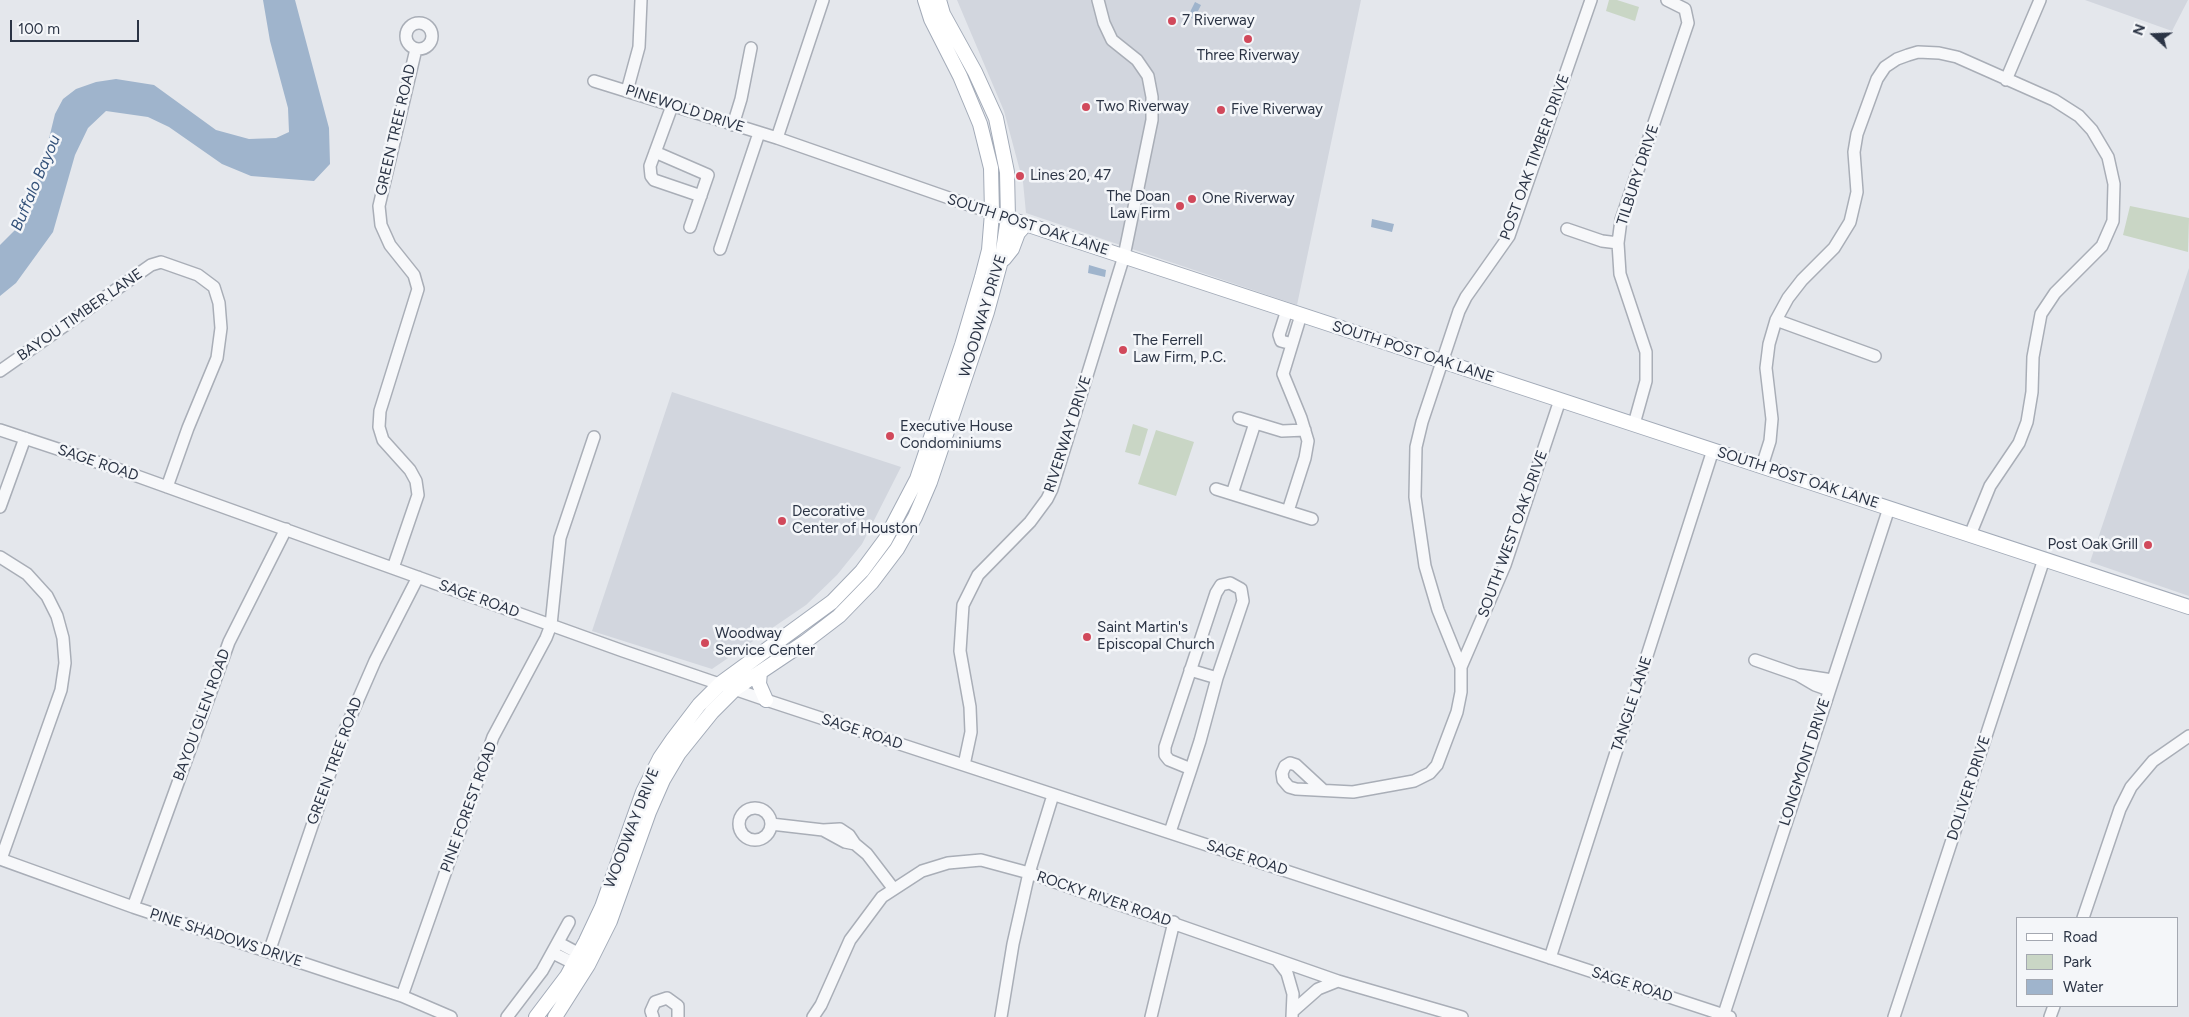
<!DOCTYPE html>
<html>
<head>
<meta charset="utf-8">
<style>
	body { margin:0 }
	#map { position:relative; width:2189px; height:1017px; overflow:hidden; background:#e4e7ec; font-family:Figtree,sans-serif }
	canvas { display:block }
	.legend { position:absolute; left:2016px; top:917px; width:162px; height:90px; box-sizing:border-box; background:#f4f6f9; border:1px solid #a4a8b1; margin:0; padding:6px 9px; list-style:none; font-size:15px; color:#2b3445 }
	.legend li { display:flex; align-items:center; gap:10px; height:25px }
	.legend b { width:25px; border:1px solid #a4a8b1 }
	.north { position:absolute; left:2129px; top:10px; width:50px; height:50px; -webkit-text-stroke:4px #f4f6f9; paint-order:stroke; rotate:290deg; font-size:14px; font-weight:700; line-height:20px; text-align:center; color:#2b3445 }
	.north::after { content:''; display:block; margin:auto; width:18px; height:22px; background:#2b3445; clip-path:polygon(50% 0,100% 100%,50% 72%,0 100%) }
	.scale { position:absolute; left:10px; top:20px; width:129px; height:22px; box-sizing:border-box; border:2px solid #2b3445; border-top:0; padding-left:6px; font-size:15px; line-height:18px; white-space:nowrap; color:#2b3445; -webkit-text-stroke:4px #f4f6f9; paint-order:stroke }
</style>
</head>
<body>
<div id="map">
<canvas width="2189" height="1017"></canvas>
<ul class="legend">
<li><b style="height:6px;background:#fff"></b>Road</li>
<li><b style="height:14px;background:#c9d6c5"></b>Park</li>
<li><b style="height:14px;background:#9fb4cc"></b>Water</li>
</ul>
<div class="north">N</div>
<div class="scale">100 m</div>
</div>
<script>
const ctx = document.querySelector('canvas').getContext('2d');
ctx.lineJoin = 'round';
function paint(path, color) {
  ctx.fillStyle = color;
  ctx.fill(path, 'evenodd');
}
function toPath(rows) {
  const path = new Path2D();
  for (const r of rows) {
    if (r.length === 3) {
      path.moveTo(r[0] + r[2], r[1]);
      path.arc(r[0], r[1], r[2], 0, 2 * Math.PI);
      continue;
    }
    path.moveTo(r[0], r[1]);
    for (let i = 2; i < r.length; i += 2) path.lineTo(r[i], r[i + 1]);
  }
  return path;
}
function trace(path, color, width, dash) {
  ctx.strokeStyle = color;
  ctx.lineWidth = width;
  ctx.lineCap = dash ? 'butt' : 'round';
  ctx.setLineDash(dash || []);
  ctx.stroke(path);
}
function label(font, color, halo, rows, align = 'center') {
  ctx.font = font + ' Figtree,sans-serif';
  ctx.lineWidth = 5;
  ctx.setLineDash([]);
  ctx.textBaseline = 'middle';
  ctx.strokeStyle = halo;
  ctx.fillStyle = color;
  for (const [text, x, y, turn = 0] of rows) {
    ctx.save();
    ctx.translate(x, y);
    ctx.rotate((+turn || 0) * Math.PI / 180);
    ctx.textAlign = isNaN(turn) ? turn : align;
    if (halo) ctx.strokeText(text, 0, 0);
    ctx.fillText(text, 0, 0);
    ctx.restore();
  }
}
const built = toPath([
	[957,0,1361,0,1297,305,1026,213,1023,182,1004,111],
	[2085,0,2188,0,2172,31],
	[2189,268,2189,596,2090,562],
	[672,392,901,467,862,544,837,575,806,605,712,669,592,631]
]);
const green = toPath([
	[1609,0,1617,0,1639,7,1635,21,1606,11],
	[2130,206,2189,218,2188,252,2123,235],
	[1133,424,1148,429,1140,456,1125,452],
	[1156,430,1194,442,1176,496,1138,484]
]);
const water = toPath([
	[263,0,295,0,329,128,330,164,314,181,251,176,222,164,169,127,148,117,106,111,88,128,75,155,53,232,16,283,0,296,0,245,20,225,41,171,55,114,63,99,76,89,96,82,116,79,154,85,216,130,249,139,276,138,289,132,288,108,270,41],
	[1195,2,1201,5,1198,11,1203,13,1198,22,1188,16],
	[1372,219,1394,224,1392,232,1371,227],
	[1089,265,1106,270,1105,277,1088,273]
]);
const minor = toPath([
	[419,36,13],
	[2006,80,2040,0],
	[594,81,777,138,992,213],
	[627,91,639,47,641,0],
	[672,106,650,166,651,176,654,180,701,196],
	[733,125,741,99,751,48],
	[777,138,823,0],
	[655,152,708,175,690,227],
	[1567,229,1602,241,1618,243],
	[720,249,759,133],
	[1287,310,1279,335,1281,341,1292,344],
	[1776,320,1875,356],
	[0,371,151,265,161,262,198,275,214,287,219,303,221,328,217,358,188,428,167,487],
	[1239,418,1282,431,1305,430],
	[1634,424,1646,381,1646,352,1620,274,1618,243,1621,220,1688,23,1685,9,1667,0],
	[0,430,109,466,623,651,766,700,1730,1017],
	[1762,466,1770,441,1772,419,1766,368,1769,344,1776,320,1788,298,1802,280,1834,248,1850,222,1857,192,1854,152,1857,134,1877,79,1885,67,1897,59,1908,55,1918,52,1939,53,1957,57,2054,100,2079,116,2092,130,2108,157,2114,184,2113,221,2102,246,2055,293,2041,314,2033,357,2032,392,2027,422,2019,443,1990,486,1970,535],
	[1216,489,1312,519],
	[1232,494,1255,423],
	[0,507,25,438],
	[1288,511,1305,458,1308,441,1301,418,1283,374,1301,315],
	[0,557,27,574,47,596,57,616,63,638,65,663,61,690,1,859],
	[393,568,418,495,416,481,410,470,383,440,379,427,380,411,418,289,414,275,390,245,381,225,379,206,416,49],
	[1755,660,1798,675,1815,685,1829,690],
	[1461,667,1505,565,1560,400],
	[1190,670,1217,678],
	[1800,675,1832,680],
	[964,765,971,732,970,707,960,651,963,605,978,575,1030,522,1047,499,1052,489,1124,256,1152,120,1152,97,1148,76,1137,60,1112,40,1104,23,1098,0],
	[1322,789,1296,765,1290,763,1285,766,1282,773,1283,780,1289,787,1296,789,1353,792,1414,781,1430,773,1437,765,1457,712,1461,692,1461,667,1438,610,1425,566,1415,497,1416,447,1422,422,1459,311,1466,297,1509,236,1591,0],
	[755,824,16],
	[771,824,823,830,840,829,849,835,855,844,867,854,893,888],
	[823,830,845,842,855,844],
	[1170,832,1191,769,1200,741,1217,678,1243,601,1241,589,1230,583,1221,585,1216,593,1165,747,1165,755,1169,760,1191,769],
	[0,859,133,907,402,996,451,1017],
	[133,907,229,642,286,529],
	[2083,918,2120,809,2131,787,2153,761,2189,736],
	[269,952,344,732,375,661,418,577],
	[553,953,569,961,577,959,574,951,559,943],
	[1550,958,1713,450],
	[1277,960,1287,973,1293,994,1292,1017],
	[402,996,493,737,546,638,551,625,560,538,594,437],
	[1293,1011,1318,989,1338,981],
	[507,1017,542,971,569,922],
	[653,1017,651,1011,655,1002,667,998,678,1006,678,1017],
	[813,1017,821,1005,850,940,882,897,922,871,948,863,981,860,1029,873,1338,981,1462,1017],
	[1001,1017,1013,944,1029,873,1053,795],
	[1151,1017,1174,922],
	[1723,1017,1889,508],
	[1894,1017,2044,559],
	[2050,1017,2054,1006]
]);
const major = toPath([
	[992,213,2189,607],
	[1004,259,1012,249,1018,233,1026,224],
	[760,672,759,684,766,700],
	[536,1017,567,976,586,941,602,907,643,792,660,758,673,739,699,705,721,683,832,602,862,571,885,540,917,479,962,345,982,277,989,250,992,213,991,168,980,124,960,76,931,19,925,0],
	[555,1017,588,965,610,921,649,812,663,780,679,753,712,712,735,689,805,642,839,616,872,582,897,549,915,517,930,482,987,312,1002,257,1008,218,1007,172,996,118,975,72,943,14,939,0]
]);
const markers = [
	[1172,21,5,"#d1495b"],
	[1248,39,5,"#d1495b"],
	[1086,107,5,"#d1495b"],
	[1221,110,5,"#d1495b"],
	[1020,176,5,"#d1495b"],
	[1192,199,5,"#d1495b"],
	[1180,206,5,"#d1495b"],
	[1123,350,5,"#d1495b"],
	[890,436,5,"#d1495b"],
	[782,521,5,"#d1495b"],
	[2148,545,5,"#d1495b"],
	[1087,637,5,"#d1495b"],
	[705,643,5,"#d1495b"]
];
const poiNames = [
	["7 Riverway",1182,21],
	["Three Riverway",1248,56,"center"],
	["Two Riverway",1096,107],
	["Five Riverway",1231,110],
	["Lines 20, 47",1030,176],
	["The Doan",1170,197,"right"],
	["Law Firm",1170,214,"right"],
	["One Riverway",1202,199],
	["The Ferrell",1133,341],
	["Law Firm, P.C.",1133,358],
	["Executive House",900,427],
	["Condominiums",900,444],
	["Decorative",792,512],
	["Center of Houston",792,529],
	["Post Oak Grill",2138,545,"right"],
	["Saint Martin's",1097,628],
	["Episcopal Church",1097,645],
	["Woodway",715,634],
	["Service Center",715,651]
];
const streetNames = [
	["PINEWOLD DRIVE",685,109,18],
	["GREEN TREE ROAD",396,130,-77],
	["POST OAK TIMBER DRIVE",1535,157,-70],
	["TILBURY DRIVE",1638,175,-72],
	["SOUTH POST OAK LANE",1028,225,18],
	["BAYOU TIMBER LANE",80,315,-35],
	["WOODWAY DRIVE",983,316,-73],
	["SOUTH POST OAK LANE",1413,352,18],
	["RIVERWAY DRIVE",1068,434,-72],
	["SAGE ROAD",98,463,19],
	["SOUTH POST OAK LANE",1798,478,18],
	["SOUTH WEST OAK DRIVE",1513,534,-70],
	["SAGE ROAD",479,599,20],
	["TANGLE LANE",1632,704,-72],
	["BAYOU GLEN ROAD",202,715,-70],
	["SAGE ROAD",862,732,18],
	["GREEN TREE ROAD",335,761,-70],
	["LONGMONT DRIVE",1805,762,-72],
	["DOLIVER DRIVE",1969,788,-72],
	["PINE FOREST ROAD",469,807,-70],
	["WOODWAY DRIVE",632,828,-69],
	["SAGE ROAD",1247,858,18],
	["ROCKY RIVER ROAD",1104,899,19],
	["PINE SHADOWS DRIVE",226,938,18],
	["SAGE ROAD",1632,985,18]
];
const waterNames = [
	["Buffalo Bayou",36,183,-67]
];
paint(built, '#d2d6de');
paint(green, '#c9d6c5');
paint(water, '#9fb4cc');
trace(minor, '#a9aeb7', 14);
trace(major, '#a3abb8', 16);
trace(minor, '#f7f8fa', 11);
trace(major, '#fff', 14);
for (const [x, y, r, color] of markers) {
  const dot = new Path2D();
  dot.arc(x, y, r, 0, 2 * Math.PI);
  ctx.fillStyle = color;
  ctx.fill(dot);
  trace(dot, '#f4f6f9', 2);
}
label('15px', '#2b3445', '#f4f6f9', poiNames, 'left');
label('15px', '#2b3445', '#f4f6f9', streetNames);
label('italic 16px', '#34527a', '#f4f6f9', waterNames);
</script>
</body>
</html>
